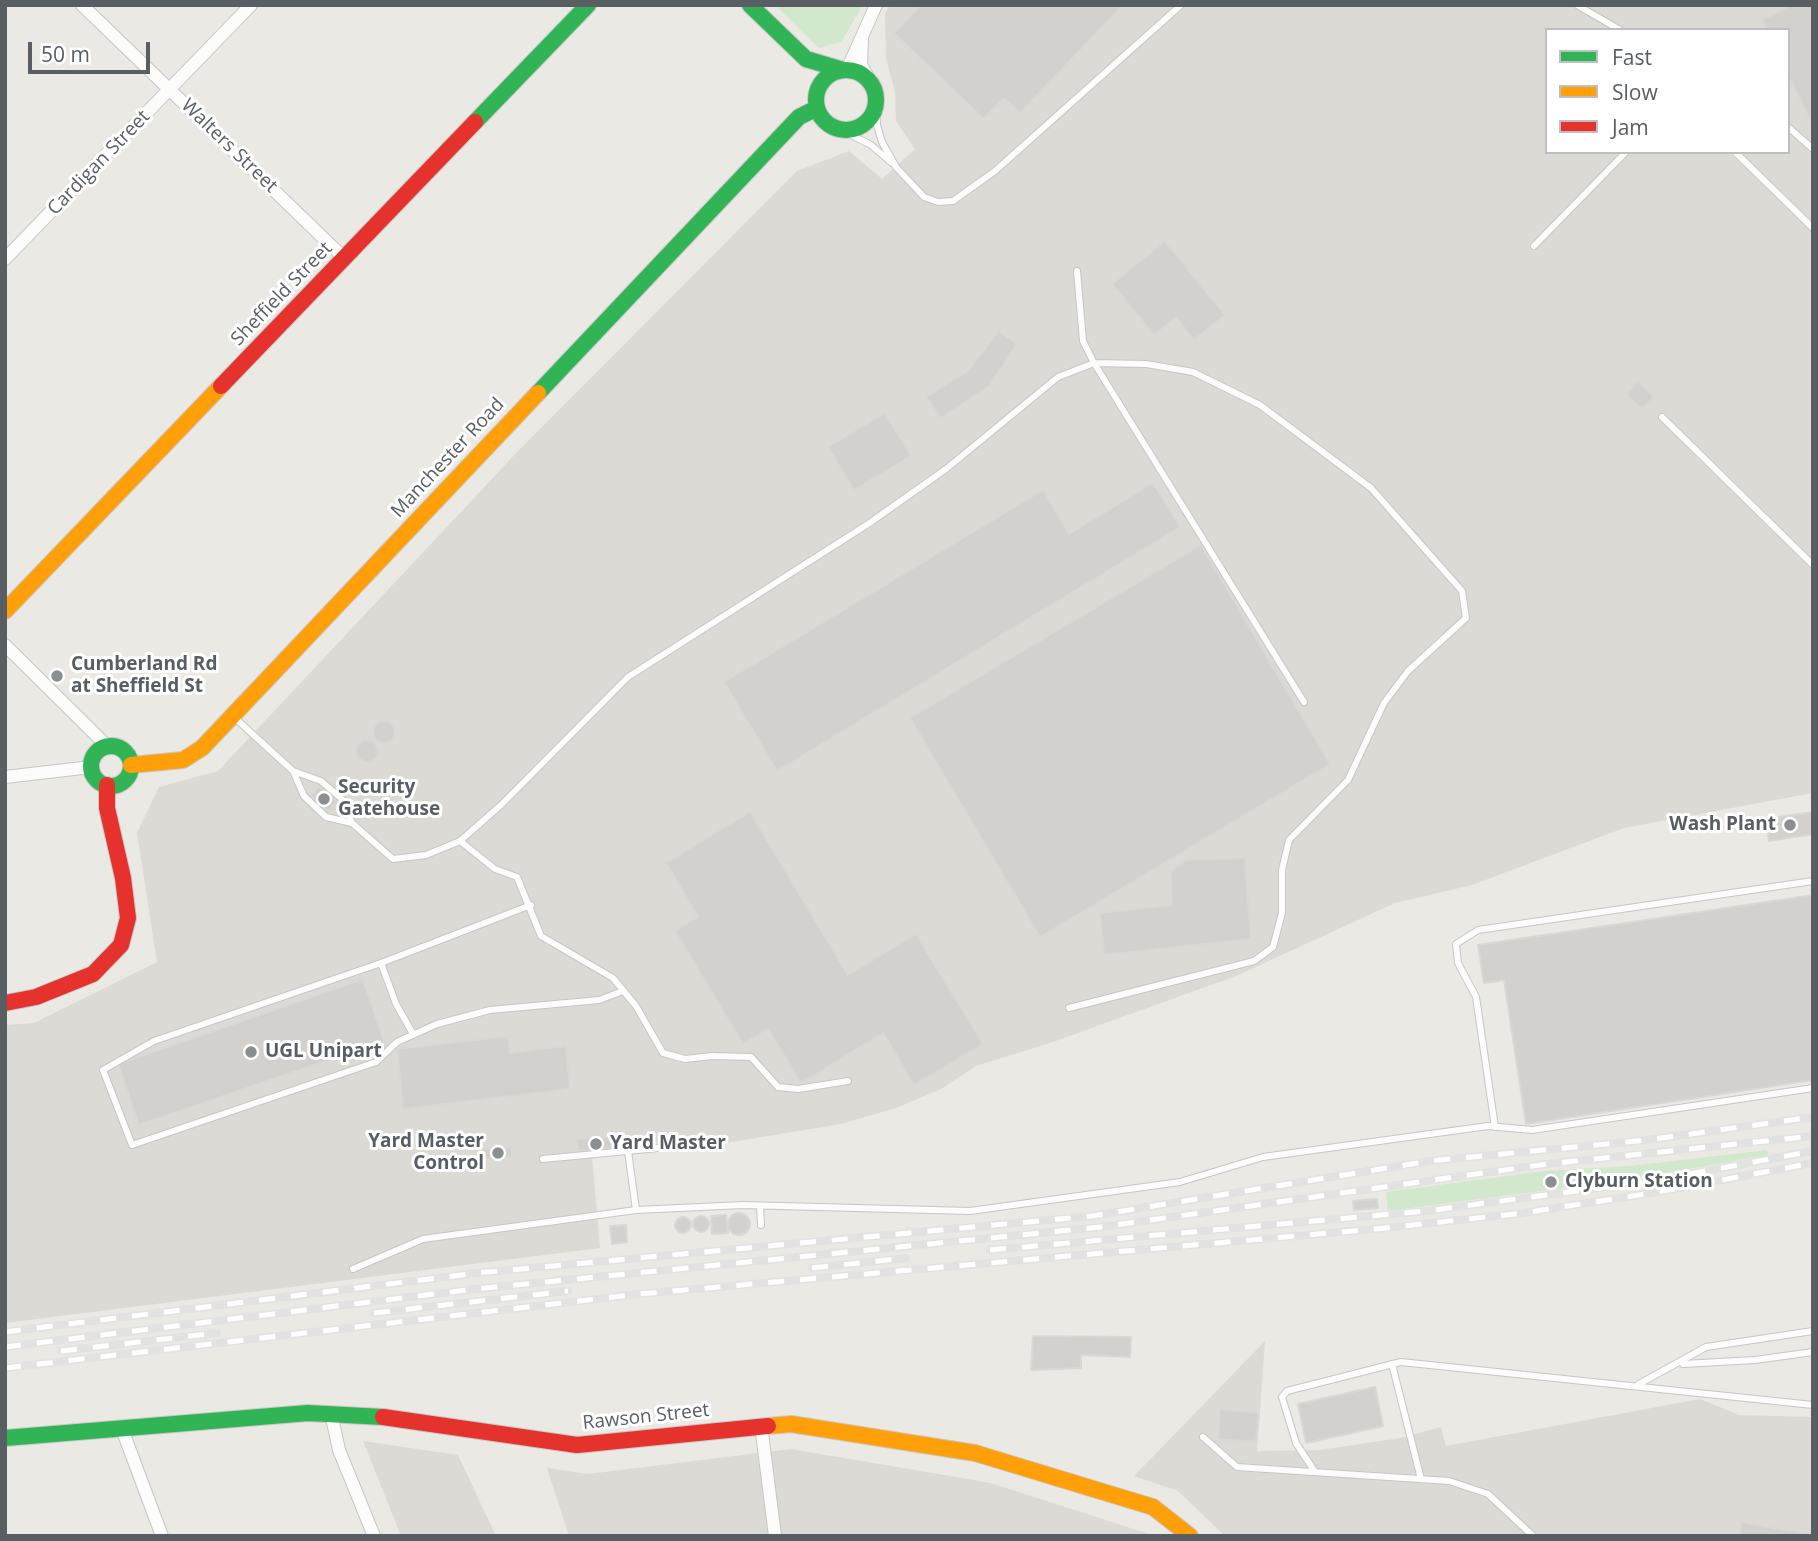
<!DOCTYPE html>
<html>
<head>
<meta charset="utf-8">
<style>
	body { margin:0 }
	#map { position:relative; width:1818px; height:1541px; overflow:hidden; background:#ebe9e4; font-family:"Open Sans",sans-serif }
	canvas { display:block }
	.frame { position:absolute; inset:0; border:7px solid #595e63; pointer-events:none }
	.legend { position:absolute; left:1545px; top:28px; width:245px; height:126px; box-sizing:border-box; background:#fff; border:2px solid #bdbfc1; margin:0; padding:9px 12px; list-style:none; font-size:21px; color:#595e63 }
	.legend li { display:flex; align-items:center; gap:14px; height:35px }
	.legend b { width:35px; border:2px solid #bdbfc1 }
	.scale { position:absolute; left:28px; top:42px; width:122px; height:32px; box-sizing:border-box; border:4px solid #595e63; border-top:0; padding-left:9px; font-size:21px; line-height:24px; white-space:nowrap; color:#595e63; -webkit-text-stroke:5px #fff; paint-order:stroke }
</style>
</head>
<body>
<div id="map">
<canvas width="1818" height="1541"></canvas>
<div class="frame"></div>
<ul class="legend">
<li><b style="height:9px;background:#30b455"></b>Fast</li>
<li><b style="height:9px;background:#ff9f0a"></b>Slow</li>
<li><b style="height:9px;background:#e5322d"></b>Jam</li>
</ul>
<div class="scale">50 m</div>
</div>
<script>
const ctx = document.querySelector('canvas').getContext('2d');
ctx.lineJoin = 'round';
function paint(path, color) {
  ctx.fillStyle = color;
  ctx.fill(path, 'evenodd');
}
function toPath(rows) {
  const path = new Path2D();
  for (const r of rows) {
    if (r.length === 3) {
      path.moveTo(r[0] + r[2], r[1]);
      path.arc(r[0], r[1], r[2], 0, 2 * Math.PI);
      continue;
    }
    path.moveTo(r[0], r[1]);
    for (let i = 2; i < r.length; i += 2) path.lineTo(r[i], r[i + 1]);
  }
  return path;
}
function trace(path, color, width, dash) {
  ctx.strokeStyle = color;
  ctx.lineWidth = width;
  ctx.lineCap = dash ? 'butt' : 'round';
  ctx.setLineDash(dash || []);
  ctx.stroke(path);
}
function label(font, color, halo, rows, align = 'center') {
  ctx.font = font + ' "Open Sans",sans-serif';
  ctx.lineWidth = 6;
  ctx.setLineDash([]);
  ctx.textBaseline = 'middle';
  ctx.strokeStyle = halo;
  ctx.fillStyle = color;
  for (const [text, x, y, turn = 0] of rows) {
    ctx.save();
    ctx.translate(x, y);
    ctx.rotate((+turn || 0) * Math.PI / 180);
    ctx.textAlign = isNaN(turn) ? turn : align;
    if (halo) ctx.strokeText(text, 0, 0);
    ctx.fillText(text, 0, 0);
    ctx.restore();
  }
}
const industrial = toPath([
	[890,5,1813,5,1813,793,1624,828,1472,885,1395,903,1236,976,1050,1043,976,1066,941,1089,896,1108,841,1124,708,1146,592,1155,600,1248,5,1323,5,1025,34,1023,157,962,137,833,159,787,218,771,520,449,797,171,849,151,882,179,915,149,896,121,895,92,886,59,885,14],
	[1547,30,1788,30,1788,152,1547,152],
	[1265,1341,1257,1451,1319,1450,1401,1438,1441,1427,1446,1446,1700,1399,1739,1415,1813,1417,1813,1536,1225,1536,1178,1491,1134,1476],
	[363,1441,458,1455,496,1536,401,1536],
	[791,1449,991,1483,1155,1536,569,1536,547,1468,588,1474]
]);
const green = toPath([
	[775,5,863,5,841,42,819,48],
	[1767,1150,1768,1155,1632,1179,1388,1211,1386,1192,1546,1171,1630,1166]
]);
const building = toPath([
	[921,5,1123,5,1020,113,1004,98,984,119,894,33,921,5],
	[1791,5,1813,5,1813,125,1788,75,1788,30,1766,30,1762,20,1791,5],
	[1165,241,1225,315,1194,340,1176,317,1154,335,1112,284,1165,241],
	[999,331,1017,344,989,386,941,418,926,397,968,371,999,331],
	[1638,381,1654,397,1642,409,1626,394,1638,381],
	[885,413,911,456,854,490,828,447,885,413],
	[1153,483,1180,527,777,771,724,682,1043,490,1069,534,1153,483],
	[1201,545,1330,764,1040,937,910,718,1201,545],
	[384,732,11],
	[367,751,11],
	[319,786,337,802,328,811,311,796,319,786],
	[750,812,848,975,916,934,983,1044,914,1085,883,1033,801,1083,768,1029,743,1044,675,931,698,917,666,863,750,812],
	[1813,812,1813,834,1769,841,1766,819,1813,812],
	[1245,858,1251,939,1104,955,1100,913,1172,905,1171,871,1186,860,1245,858],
	[1813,895,1813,1080,1526,1124,1504,980,1484,983,1478,945,1813,895],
	[363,979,384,1041,139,1125,118,1064,363,979],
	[508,1036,510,1053,566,1046,570,1089,403,1109,397,1049,508,1036],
	[613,1137,614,1148,578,1151,577,1139,613,1137],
	[512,1147,512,1157,484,1159,483,1149,512,1147],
	[1377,1199,1378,1208,1354,1210,1353,1201,1377,1199],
	[739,1224,11],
	[726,1215,728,1233,712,1234,711,1216,726,1215],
	[701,1224,8],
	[683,1225,8],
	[626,1225,627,1242,612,1244,610,1226,626,1225],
	[1033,1336,1131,1337,1130,1357,1081,1355,1081,1368,1031,1370,1033,1336],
	[1375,1387,1383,1426,1306,1443,1298,1404,1375,1387],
	[1220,1409,1259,1413,1256,1441,1218,1440,1220,1409],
	[1741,1522,1813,1535,1813,1536,1739,1536,1741,1522]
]);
const lane = toPath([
	[1577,5,1620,30],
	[876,105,877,125,882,142,896,167,924,197,938,202,953,201,995,171,1181,5],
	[1788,127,1813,149],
	[839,129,871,145,892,163],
	[1735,152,1813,228],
	[1534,246,1626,152],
	[1077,271,1083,341,1094,363,1304,702],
	[1662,417,1813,565],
	[235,718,293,771,321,781,343,800,352,823,393,859,426,855,460,841,501,805,628,677,868,524,946,469,1058,377,1094,363,1146,364,1193,372,1260,405,1371,488,1462,591,1466,618,1408,671,1384,703,1348,780,1289,840,1282,870,1282,913,1273,947,1254,961,1069,1008],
	[293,771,304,796,326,817,352,823],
	[460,841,495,869,517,877,541,936,613,978,636,1006,663,1053,685,1059,712,1056,751,1057,778,1087,798,1089,848,1081],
	[381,963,531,905],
	[413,1034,396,1004,381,963,154,1041,103,1070,132,1145,376,1062,397,1042,437,1024,490,1010,599,1000,623,991],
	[1495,1127,1476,997,1458,963,1456,944,1478,930,1813,881],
	[628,1151,636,1210],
	[543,1159,658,1148],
	[760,1206,761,1225],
	[353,1269,423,1239,636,1210,743,1205,970,1211,1180,1182,1263,1157,1488,1126,1532,1130,1813,1088],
	[1392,1364,1421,1479],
	[1683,1364,1755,1360,1813,1352],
	[1639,1384,1706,1347,1813,1331],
	[1203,1437,1237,1467,1449,1481,1488,1494,1533,1536],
	[1315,1472,1296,1443,1282,1397,1287,1391,1401,1362,1813,1405]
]);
const street = toPath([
	[82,5,345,259],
	[862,39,861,65,869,79],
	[847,70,876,5],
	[5,259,251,5],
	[5,645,107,746],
	[5,777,91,767],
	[331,1413,339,1450,374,1536],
	[761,1425,775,1536],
	[122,1429,162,1536]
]);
const fast = toPath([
	[750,5,806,59,843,70],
	[846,100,30],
	[475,122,588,5],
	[538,393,799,117,817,108],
	[111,766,20],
	[5,1438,308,1413,383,1417]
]);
const slow = toPath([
	[5,611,221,386],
	[131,765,183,760,202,748,538,393],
	[768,1426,791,1424,975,1453,1153,1507,1190,1536]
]);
const jam = toPath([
	[221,386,475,122],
	[5,1003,36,997,93,974,121,945,128,918,123,878,107,808,107,785],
	[383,1417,577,1445,768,1426]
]);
const rail = toPath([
	[990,1250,1426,1211,1652,1181,1813,1151],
	[812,1268,906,1258],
	[374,1313,568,1291],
	[5,1332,477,1273,1092,1216,1430,1161,1647,1140,1813,1117],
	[5,1347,475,1289,1101,1227,1547,1164,1813,1136],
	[61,1351,217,1333],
	[5,1368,639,1294,1386,1228,1523,1213,1652,1193,1813,1163]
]);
const markers = [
	[57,676,7,"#8c8f90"],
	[324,799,7,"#8c8f90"],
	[1790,825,7,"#8c8f90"],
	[251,1052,7,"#8c8f90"],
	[596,1144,7,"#8c8f90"],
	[498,1153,7,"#8c8f90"],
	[1551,1182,7,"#8c8f90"]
];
const streetNames = [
	["Walters Street",229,146,44],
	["Cardigan Street",99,163,-46],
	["Sheffield Street",282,294,-46],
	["Manchester Road",448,458,-47],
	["Rawson Street",646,1417,-6]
];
const poiNames = [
	["Cumberland Rd",71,665],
	["at Sheffield St",71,687],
	["Security",338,788],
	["Gatehouse",338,810],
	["Wash Plant",1776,825,"right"],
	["UGL Unipart",265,1052],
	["Yard Master",484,1142,"right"],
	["Control",484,1164,"right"],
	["Yard Master",610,1144],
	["Clyburn Station",1565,1182]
];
paint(industrial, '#dcdad5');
paint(green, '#d1e8cd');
paint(building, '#d2d1ce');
trace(building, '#dad8d4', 2);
trace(lane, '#c6c6c5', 8);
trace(street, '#c6c6c5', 14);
trace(fast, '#c8c8c8', 18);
trace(slow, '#c8c8c8', 18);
trace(jam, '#c8c8c8', 18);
trace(lane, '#fcfcfb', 6);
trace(street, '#fcfcfb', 12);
trace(fast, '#30b455', 16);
trace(slow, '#ff9f0a', 16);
trace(jam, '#e5322d', 16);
trace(rail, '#e2e2e1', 8);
trace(rail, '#fff', 5, [16]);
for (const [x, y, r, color] of markers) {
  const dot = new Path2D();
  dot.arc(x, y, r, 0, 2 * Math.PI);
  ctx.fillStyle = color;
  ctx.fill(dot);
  trace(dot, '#fff', 2.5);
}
label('19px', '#595e63', '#fff', streetNames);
label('bold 19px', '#595e63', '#fff', poiNames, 'left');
</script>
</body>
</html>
